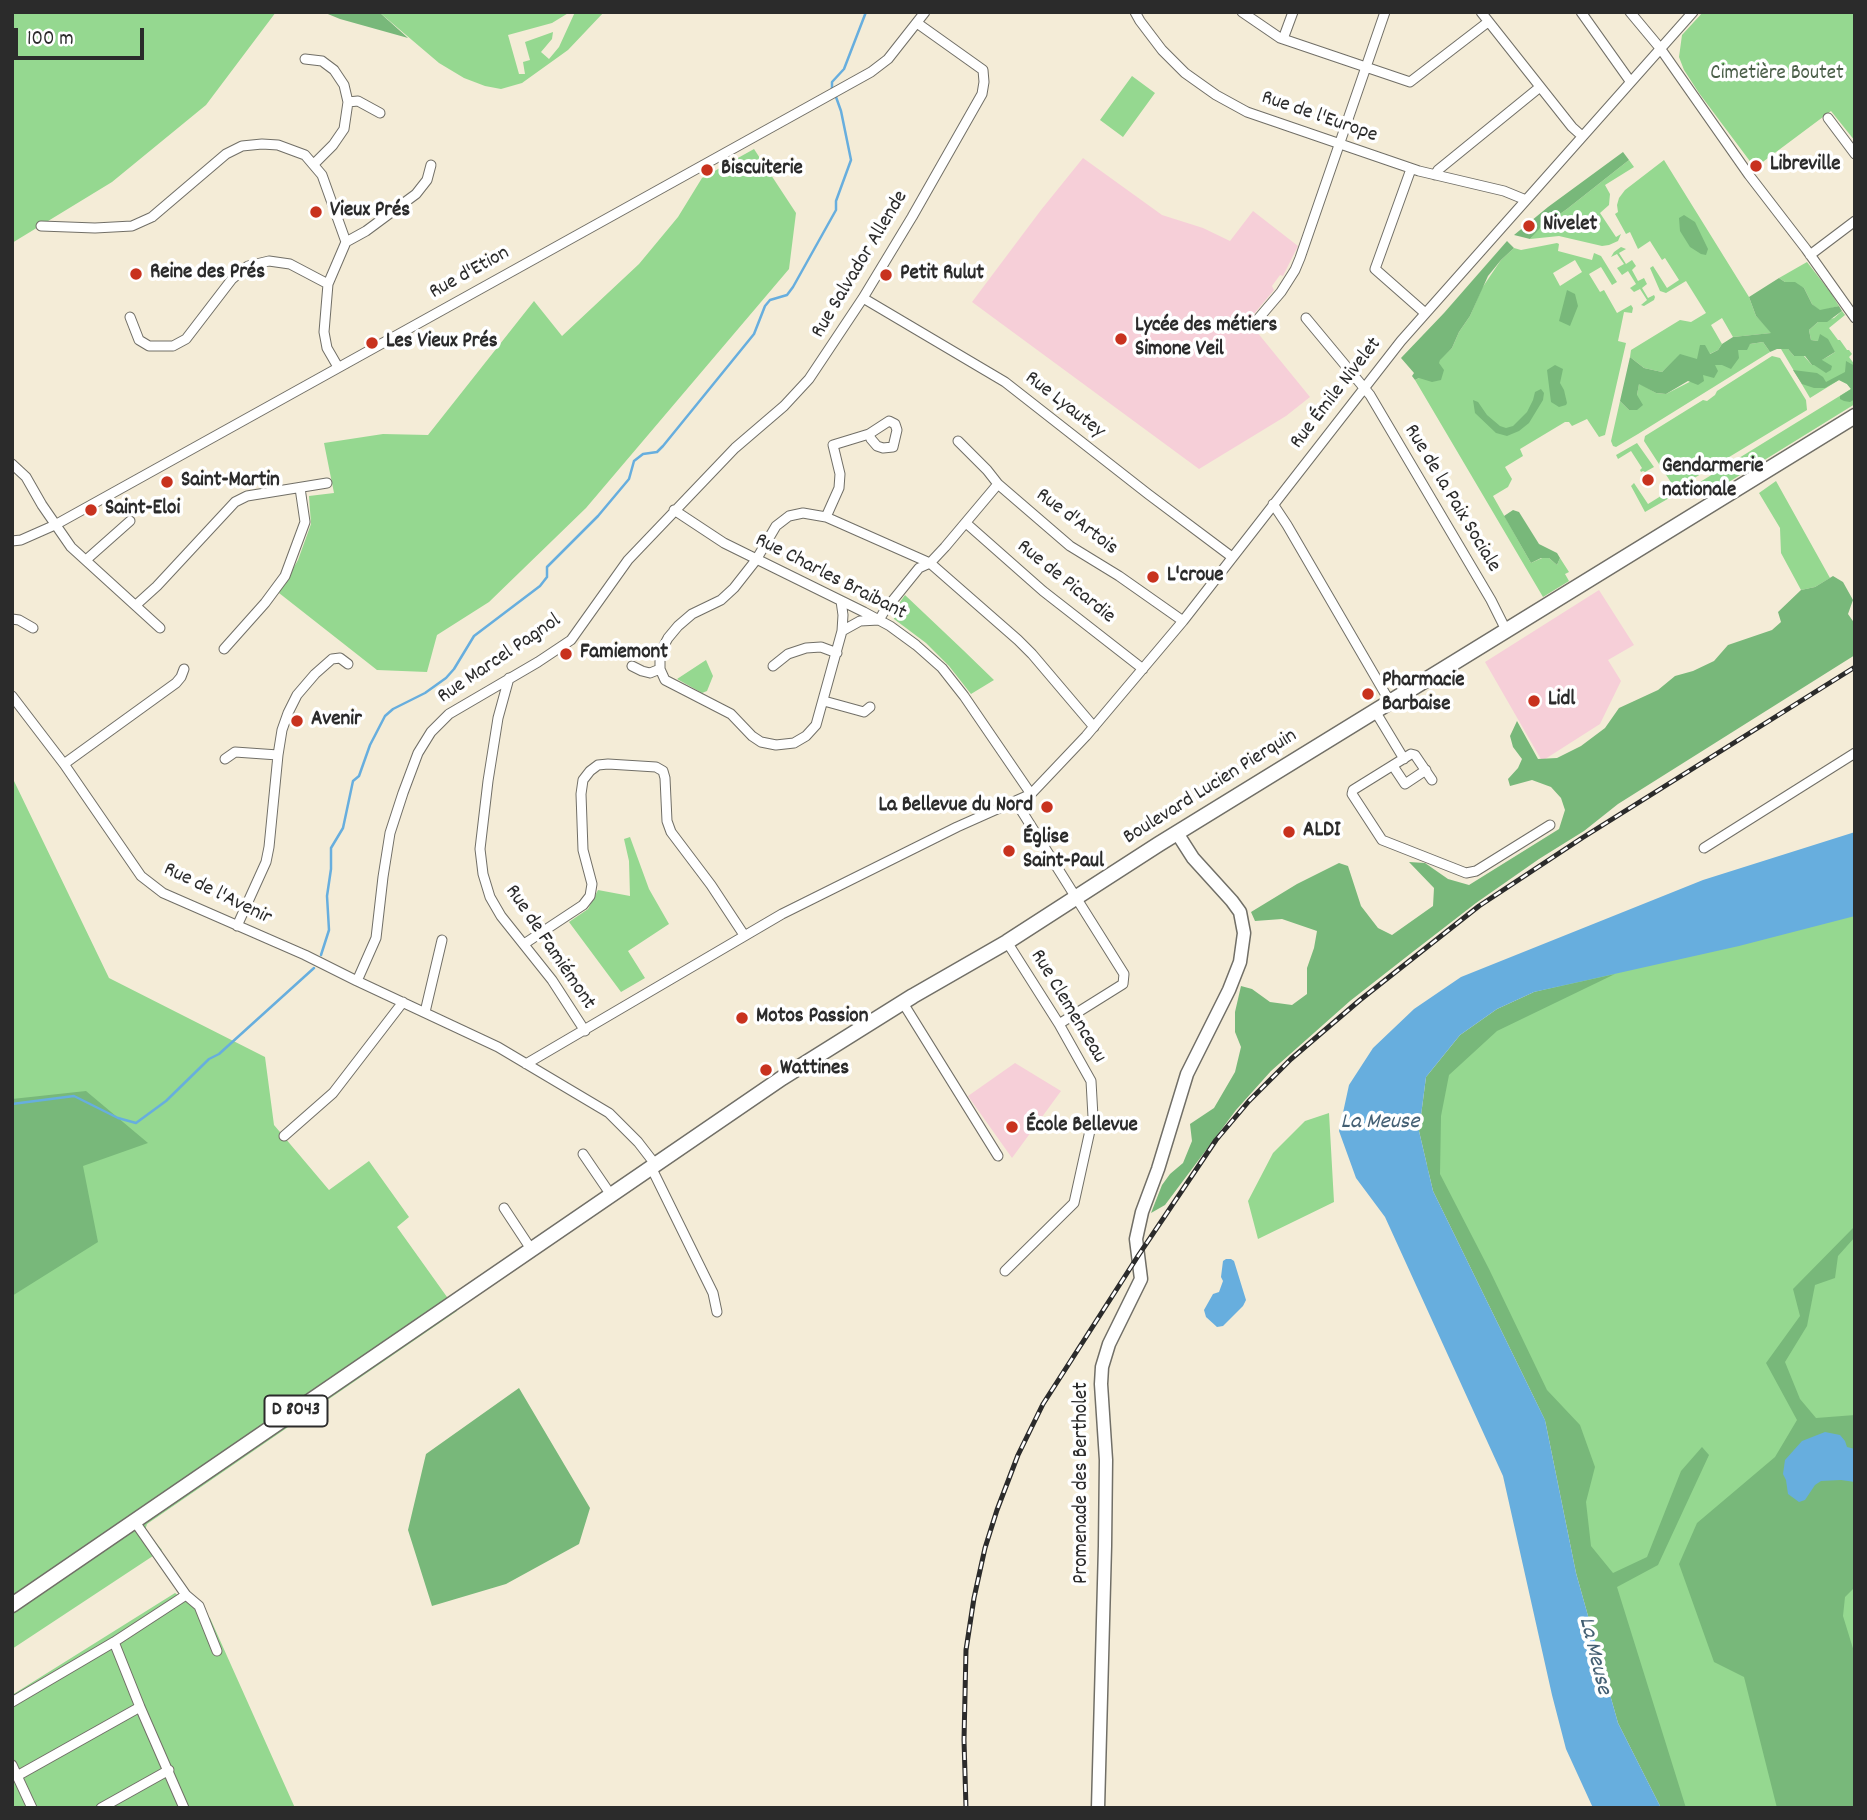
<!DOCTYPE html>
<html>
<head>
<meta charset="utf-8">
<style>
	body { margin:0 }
	#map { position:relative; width:1867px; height:1820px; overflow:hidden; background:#f4ecd7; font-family:Dekko,sans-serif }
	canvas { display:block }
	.frame { position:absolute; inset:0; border:14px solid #2b2b2b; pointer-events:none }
	.scale { position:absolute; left:14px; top:28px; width:130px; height:32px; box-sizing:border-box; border:4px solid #2b2b2b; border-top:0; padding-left:9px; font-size:21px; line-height:24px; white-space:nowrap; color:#2b2b2b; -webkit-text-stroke:5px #fff; paint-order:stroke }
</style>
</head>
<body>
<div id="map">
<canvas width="1867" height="1820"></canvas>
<div class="frame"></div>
<div class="scale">100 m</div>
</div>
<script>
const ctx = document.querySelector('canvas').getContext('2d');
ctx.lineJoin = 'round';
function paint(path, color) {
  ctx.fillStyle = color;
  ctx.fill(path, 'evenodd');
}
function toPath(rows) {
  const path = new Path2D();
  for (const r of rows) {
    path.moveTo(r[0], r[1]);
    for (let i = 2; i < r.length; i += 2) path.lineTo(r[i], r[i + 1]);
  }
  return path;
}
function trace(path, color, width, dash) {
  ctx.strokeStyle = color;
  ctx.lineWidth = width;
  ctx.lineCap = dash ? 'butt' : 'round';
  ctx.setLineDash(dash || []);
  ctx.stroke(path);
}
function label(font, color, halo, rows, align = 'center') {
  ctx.font = font + ' Dekko,sans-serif';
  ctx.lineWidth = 7;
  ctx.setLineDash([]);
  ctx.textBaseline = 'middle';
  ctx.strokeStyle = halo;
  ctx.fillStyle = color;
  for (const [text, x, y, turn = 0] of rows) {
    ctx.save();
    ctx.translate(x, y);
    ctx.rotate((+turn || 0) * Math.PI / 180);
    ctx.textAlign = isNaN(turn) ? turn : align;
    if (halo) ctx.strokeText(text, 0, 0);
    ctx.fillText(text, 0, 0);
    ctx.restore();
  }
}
const built = toPath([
	[1083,158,1162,215,1203,228,1230,241,1253,211,1298,246,1283,276,1280,275,1272,286,1274,290,1248,321,1310,397,1286,416,1199,469,972,302,1041,210],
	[1599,590,1634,645,1608,660,1621,681,1600,724,1542,761,1485,662],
	[1015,1063,1061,1091,1012,1158,968,1096]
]);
const green = toPath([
	[12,12,276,12,206,105,112,182,12,243],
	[379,12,570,12,552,23,508,35,519,74,525,74,523,62,530,60,525,42,553,32,552,39,541,52,549,59,559,47,575,12,604,12,568,50,522,83,501,89,485,86,464,78,439,63],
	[1703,12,1855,12,1855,141,1831,111,1760,164,1757,160,1752,164,1699,93,1684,70,1679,57,1682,35],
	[1132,76,1155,93,1123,137,1100,120],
	[754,149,796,213,789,269,586,508,489,602,437,635,427,672,377,670,279,593,298,560,311,524,309,496,334,493,324,443,383,434,428,435,534,301,562,336,639,264,678,217,702,178],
	[1629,160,1634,167,1605,185,1610,194,1609,205,1600,213,1616,237,1621,234,1618,241,1609,245,1602,246,1559,236,1530,239,1540,227,1567,209],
	[1664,160,1749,297,1756,316,1772,333,1733,337,1722,318,1711,325,1722,344,1718,350,1697,360,1680,355,1662,372,1644,368,1630,357,1631,350,1680,320,1691,322,1706,313,1686,281,1666,293,1660,291,1650,268,1653,266,1667,288,1679,280,1665,258,1662,260,1650,241,1638,249,1630,232,1626,234,1615,214,1618,212,1617,205,1619,198,1625,190],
	[1557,243,1559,244,1558,251,1592,260,1594,253,1601,256,1617,282,1612,285,1601,267,1589,274,1600,292,1604,290,1617,313,1631,305,1633,308,1632,313,1624,312,1618,341,1626,343,1605,435,1599,437,1587,419,1572,426,1569,422,1565,422,1520,449,1523,456,1505,467,1512,479,1508,487,1493,496,1531,563,1542,558,1549,558,1557,565,1560,558,1569,572,1565,574,1569,581,1543,597,1415,380,1419,378,1452,348,1459,332,1470,316,1482,288,1501,260,1514,248,1521,250],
	[1575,260,1582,272,1560,286,1553,273],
	[1621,247,1626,249,1619,253,1626,264,1632,260,1636,266,1632,270,1638,281,1644,278,1647,284,1642,288,1648,298,1654,295,1655,297,1654,300,1644,306,1641,305,1647,300,1640,289,1634,292,1630,288,1636,284,1628,271,1622,275,1617,268,1624,264,1617,254,1611,257,1614,252],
	[1807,262,1831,293,1839,306,1820,311,1812,304,1804,288,1785,282,1779,278],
	[1842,311,1845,315,1829,328,1838,340,1840,340,1847,350,1849,350,1852,354,1849,357,1855,365,1855,404,1724,485,1687,492,1687,490,1851,389,1847,384,1839,380,1810,398,1781,349,1788,349,1794,356,1804,356,1812,365,1829,356,1835,352,1818,341,1811,340,1809,330,1818,322,1834,318],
	[1763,342,1770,352,1638,434,1616,447,1613,446,1611,441,1620,401,1629,410,1637,395,1639,383,1656,393,1666,394,1703,375,1715,365,1722,365,1738,349,1750,344],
	[1772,356,1780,358,1806,400,1807,410,1691,480,1678,488,1674,487,1644,441,1645,436,1703,400,1707,401,1715,395,1717,391],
	[1637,443,1654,467,1645,472,1643,471,1641,472,1640,470,1642,468,1631,451,1618,459,1616,455],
	[1776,481,1830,578,1815,587,1801,590,1781,553,1780,528,1759,493],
	[1634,483,1648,504,1669,491,1678,493,1645,512,1631,486],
	[905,595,963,650,994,680,971,694,949,666,926,643,894,619,893,612],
	[706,660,713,676,707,691,702,693,677,679],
	[14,781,109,978,265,1057,274,1125,329,1190,369,1161,409,1217,397,1227,457,1311,147,1524,145,1530,162,1550,12,1649,12,783],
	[630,837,649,889,669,924,628,951,645,978,621,992,569,922,588,909,598,890,630,896,629,861,624,839],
	[1855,914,1855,1808,1662,1808,1545,1420,1427,1168,1426,1077,1534,992],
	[1329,1113,1334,1202,1258,1239,1248,1201,1273,1153,1305,1121],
	[175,1593,210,1618,295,1808,12,1808,12,1695]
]);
const forest = toPath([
	[323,12,379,12,408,38,340,19],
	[1623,152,1629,160,1567,209,1541,227,1530,239,1514,235,1548,207],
	[1684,215,1695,222,1708,249,1706,255,1701,254,1690,247,1680,231,1679,218],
	[1507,241,1514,248,1501,260,1488,276,1470,316,1459,332,1452,348,1440,360,1439,363,1444,370,1441,380,1432,382,1419,378,1415,380,1412,376,1414,373,1401,358,1444,313],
	[1779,278,1785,282,1795,282,1804,288,1812,304,1820,310,1839,306,1842,311,1827,322,1818,322,1809,330,1811,340,1818,341,1820,334,1828,339,1835,352,1822,360,1832,366,1831,370,1826,373,1814,365,1812,365,1805,356,1794,356,1788,349,1777,349,1770,352,1763,342,1750,344,1747,350,1738,350,1739,358,1731,369,1722,365,1715,365,1718,371,1714,378,1703,375,1704,381,1698,385,1688,381,1666,394,1656,393,1639,384,1637,395,1643,405,1637,410,1629,410,1620,401,1630,357,1644,368,1662,372,1680,354,1697,359,1700,345,1705,345,1710,354,1718,350,1722,344,1733,337,1771,333,1756,316,1749,297],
	[1567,290,1575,294,1578,306,1570,326,1559,321],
	[1846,361,1855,366,1855,399,1850,402,1844,401,1840,399,1840,396,1851,389,1847,384,1839,380,1825,388,1814,388,1802,384,1793,370,1817,373,1823,377,1826,382,1845,372],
	[1555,365,1563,369,1560,383,1564,390,1567,403,1566,405,1559,407,1551,402,1547,370],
	[1541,389,1544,393,1543,400,1529,423,1519,431,1507,436,1496,433,1475,413,1473,400,1478,402,1487,415,1500,426,1506,428,1513,426,1527,412,1533,400,1535,392],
	[1513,510,1519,512,1539,544,1557,553,1560,558,1557,565,1549,558,1541,558,1531,563,1504,516],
	[1833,576,1843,582,1853,600,1848,614,1855,624,1855,655,1618,804,1584,831,1539,859,1476,903,1410,954,1350,1001,1271,1071,1236,1110,1165,1205,1151,1213,1162,1185,1170,1174,1183,1163,1192,1141,1190,1124,1214,1108,1235,1072,1241,1047,1235,1032,1235,1012,1241,986,1252,989,1270,1002,1292,1005,1307,994,1307,968,1314,948,1317,931,1282,919,1255,921,1251,912,1297,884,1339,863,1348,866,1361,906,1378,928,1392,935,1433,906,1434,888,1409,862,1425,863,1448,879,1469,885,1559,829,1565,810,1561,798,1551,787,1532,780,1510,786,1508,779,1518,768,1522,759,1513,747,1510,736,1517,721,1538,759,1557,758,1581,746,1605,728,1619,708,1658,690,1675,676,1693,671,1714,661,1728,645,1772,630,1781,622,1778,612,1801,590,1815,587],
	[1615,974,1497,1031,1449,1075,1441,1116,1440,1174,1489,1269,1547,1390,1580,1425,1595,1467,1586,1502,1591,1546,1613,1573,1647,1557,1681,1471,1702,1447,1709,1455,1658,1565,1617,1587,1686,1808,1661,1808,1618,1723,1576,1573,1545,1420,1433,1191,1419,1131,1426,1077,1460,1035,1497,1009,1534,992],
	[86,1091,148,1143,83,1166,98,1242,12,1296,12,1099],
	[1855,1226,1855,1237,1838,1256,1835,1278,1815,1285,1807,1326,1785,1362,1800,1399,1816,1418,1855,1415,1855,1587,1845,1597,1843,1616,1855,1655,1855,1808,1777,1808,1744,1677,1714,1662,1679,1564,1697,1523,1775,1457,1797,1420,1766,1363,1800,1316,1793,1289],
	[519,1388,590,1508,579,1544,506,1584,432,1606,408,1530,426,1454]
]);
const water = toPath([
	[1855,832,1855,916,1739,946,1534,992,1497,1009,1460,1035,1426,1077,1419,1131,1433,1191,1545,1420,1576,1573,1618,1723,1661,1808,1593,1808,1566,1749,1552,1695,1503,1476,1385,1217,1356,1178,1339,1131,1349,1085,1373,1048,1414,1009,1461,977,1703,880],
	[1226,1259,1231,1259,1234,1261,1246,1300,1243,1306,1223,1326,1217,1327,1206,1317,1204,1310,1213,1294,1219,1292,1223,1281,1221,1277,1223,1261],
	[1825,1432,1840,1435,1845,1441,1847,1447,1855,1449,1855,1482,1841,1480,1821,1481,1815,1485,1805,1500,1799,1502,1788,1494,1786,1480,1783,1474,1785,1460,1802,1441]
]);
const stream = toPath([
	[832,89,832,82,844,69,866,12],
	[321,955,329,930,327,896,331,869,331,848,343,828,353,781,359,776,370,745,385,716,393,709,425,693,446,678,454,669,474,636,540,586,547,577,547,567,598,516,629,479,634,461,643,454,657,452,663,446,754,334,765,306,770,300,787,295,793,287,836,210,836,201,851,160,841,111,836,97],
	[12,1104,74,1096,118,1118,136,1123,166,1101,209,1059,219,1054,314,968]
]);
const minor = toPath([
	[1135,12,1140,21,1162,50,1185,73,1216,95,1247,112,1419,171,1504,191,1526,200],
	[1242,12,1280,38,1410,82,1488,22],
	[1481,12,1572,127,1582,136],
	[1581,12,1630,81],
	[1630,12,1660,48,1749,175,1806,249,1855,318],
	[1283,39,1293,12],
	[305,59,322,61,334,70,344,85,348,102,344,129,333,145,314,164],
	[348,102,358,101,380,113],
	[1828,118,1855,154],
	[1411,169,1375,269,1425,313],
	[1435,175,1438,170,1540,87],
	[41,226,95,228,132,226,152,217,226,154,242,146,262,144,278,145,305,155,322,175,346,242,328,284,324,332,327,348,338,367],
	[346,242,366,231,416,194,427,180,431,165],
	[1810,255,1855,221],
	[863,298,1005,382,1148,494,1232,557],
	[130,317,139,340,149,346,173,346,186,339,232,279,248,266,269,261,290,264,328,284],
	[1306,318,1370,395,1491,600,1506,630],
	[1252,326,1281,292,1295,270,1300,258,1385,12],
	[958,441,987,470,998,484,1070,546,1119,576,1183,621],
	[12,464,26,477,42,505,71,547,160,628],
	[998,484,945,547,930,563,919,568,885,610,879,620,860,621,842,631,816,725,806,736,794,743,776,745,761,742,752,736,731,714,665,680,660,669,660,653,668,638,678,626,692,614,721,600,734,588,756,560,776,526,789,516,803,513,826,517,930,563,1018,640,1032,654,1094,727],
	[1273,504,1287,525,1390,702],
	[674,510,724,543,864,612,890,626,916,645,942,668,964,696,1031,794],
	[826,517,839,488,840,474,833,445,869,434,871,439,877,446,883,448,893,447,897,430,895,424,889,421,869,434],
	[966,523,1043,591,1143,669],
	[12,541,21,540,55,525,871,72,888,59,925,12],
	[86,560,130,521],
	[841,601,843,615,842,631],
	[136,605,157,586,235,502,247,496,327,483],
	[12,619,19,620,33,628],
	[224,649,265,603,285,576,305,522,300,488],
	[632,666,642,671,650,673,660,669],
	[773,666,788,654,806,648,821,647,837,653],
	[509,678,498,718,488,781,480,849,483,874,490,897,501,916,552,980,585,1031],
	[12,696,64,764,141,876,163,893,305,955,357,981,498,1047,609,1113,638,1142,655,1164],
	[824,701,864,712,870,707],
	[1375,711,1404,759],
	[225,759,235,752,278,755],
	[64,764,176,683,181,677,184,669],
	[1393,766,1405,784,1426,770],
	[1432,780,1415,755,1411,754,1353,790,1352,794,1382,840,1466,873,1476,871,1550,825],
	[1016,802,1124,974,1123,984,1059,1024],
	[1704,848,1855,753],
	[237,926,266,862,269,847,278,755,282,730,288,713,297,695,315,674,332,659,340,658,348,664],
	[524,944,583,905,590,896,592,884,583,850,581,794,583,780,590,771,598,765,608,764,656,767,663,771,665,778,667,821,671,832,711,885,744,935],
	[357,981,376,938,383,877,390,833,403,793,418,753,431,732,449,714,538,662,571,640,628,560,735,448,784,406,809,379,863,298,912,217,982,94,984,82,983,70,917,23],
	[903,1003,998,1156],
	[425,1012,442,940],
	[526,1064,782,914,957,827,1031,794,1086,736,1183,621,1401,341,1693,12],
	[284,1136,333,1093,403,1002],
	[583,1154,611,1195],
	[651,1167,713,1293,717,1312],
	[504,1208,531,1249],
	[1005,1271,1074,1203,1093,1117,1091,1081,1059,1024,1007,942],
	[135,1522,186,1595,199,1606,217,1651],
	[114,1642,140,1707,184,1808],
	[12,1702,114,1642,186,1595],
	[12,1765,32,1808],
	[17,1776,140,1707],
	[101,1808,169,1770]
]);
const tertiary = toPath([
	[1098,1808,1105,1546,1106,1460,1101,1384,1102,1367,1109,1344,1141,1279,1136,1239,1142,1212,1158,1169,1187,1074,1229,990,1240,962,1244,933,1240,912,1232,901,1193,858,1177,833]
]);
const primary = toPath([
	[12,1605,782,1078,913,996,1007,942,1159,844,1855,416]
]);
const rail = toPath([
	[966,1808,964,1740,966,1650,974,1598,985,1548,997,1510,1018,1455,1043,1404,1138,1256,1216,1140,1249,1101,1291,1059,1360,1000,1479,906,1582,838,1855,667]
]);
const markers = [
	[1756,166,7,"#c8321e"],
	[707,170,7,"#c8321e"],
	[316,212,7,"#c8321e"],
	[1529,226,7,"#c8321e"],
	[136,274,7,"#c8321e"],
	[886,275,7,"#c8321e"],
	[1121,339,7,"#c8321e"],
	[372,343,7,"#c8321e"],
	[1648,480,7,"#c8321e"],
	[167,482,7,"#c8321e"],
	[91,510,7,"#c8321e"],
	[1153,577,7,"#c8321e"],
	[566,654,7,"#c8321e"],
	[1368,694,7,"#c8321e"],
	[1534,701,7,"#c8321e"],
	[297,721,7,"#c8321e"],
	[1047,807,7,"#c8321e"],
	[1289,832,7,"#c8321e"],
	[1009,851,7,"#c8321e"],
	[742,1018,7,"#c8321e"],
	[766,1070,7,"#c8321e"],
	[1012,1127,7,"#c8321e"]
];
const shields = [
	[296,1411,63]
];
const shieldNames = [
	["D 8043",296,1411]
];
const parkNames = [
	["Cimetière Boutet",1777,75]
];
const streetNames = [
	["Rue de l'Europe",1319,118,19],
	["Rue Salvador Allende",861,265,-59],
	["Rue d'Etion",470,274,-29],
	["Rue Émile Nivelet",1337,394,-52],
	["Rue Lyautey",1064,406,38],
	["Rue de la Paix Sociale",1451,499,59],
	["Rue d'Artois",1076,523,37],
	["Rue Charles Braibant",830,578,27],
	["Rue de Picardie",1065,583,39],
	["Rue Marcel Pagnol",500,660,-34],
	["Boulevard Lucien Pierquin",1211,788,-32],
	["Rue de l'Avenir",217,895,26],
	["Rue de Famiémont",549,948,56],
	["Rue Clemenceau",1067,1007,59],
	["Promenade des Bertholet",1083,1483,-90]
];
const poiNames = [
	["Libreville",1770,166],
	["Biscuiterie",721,170],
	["Vieux Prés",330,212],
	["Nivelet",1543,226],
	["Reine des Prés",150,274],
	["Petit Rulut",900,275],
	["Lycée des métiers",1135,327],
	["Simone Veil",1135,351],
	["Les Vieux Prés",386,343],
	["Gendarmerie",1662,468],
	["nationale",1662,492],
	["Saint-Martin",181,482],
	["Saint-Eloi",105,510],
	["L'croue",1167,577],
	["Famiemont",580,654],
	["Pharmacie",1382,682],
	["Barbaise",1382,706],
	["Lidl",1548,701],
	["Avenir",311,721],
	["La Bellevue du Nord",1033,807,"right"],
	["ALDI",1303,832],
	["Église",1023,839],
	["Saint-Paul",1023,863],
	["Motos Passion",756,1018],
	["Wattines",780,1070],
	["École Bellevue",1026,1127]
];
const waterNames = [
	["La Meuse",1380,1124],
	["La Meuse",1593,1656,76]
];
paint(built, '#f6cfd8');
paint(green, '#95d890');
paint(forest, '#78b87a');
paint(water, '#67aede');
trace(stream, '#67aede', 2.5);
trace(minor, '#716f67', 11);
trace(tertiary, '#716f67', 15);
trace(primary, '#716f67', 17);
trace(minor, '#fff', 9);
trace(tertiary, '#fff', 12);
trace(primary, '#fff', 14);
trace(rail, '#2b2b2b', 5);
trace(rail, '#fff', 2.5, [8]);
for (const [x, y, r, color] of markers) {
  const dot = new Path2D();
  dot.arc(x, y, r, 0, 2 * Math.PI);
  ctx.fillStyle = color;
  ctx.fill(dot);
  trace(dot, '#fff', 2.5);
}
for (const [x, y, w] of shields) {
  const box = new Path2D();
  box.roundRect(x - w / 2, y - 15.5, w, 31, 5);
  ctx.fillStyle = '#fff';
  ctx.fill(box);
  trace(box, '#2b2b2b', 2);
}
label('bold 19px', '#2b2b2b', null, shieldNames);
label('21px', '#4b5f49', '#fff', parkNames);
label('21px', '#2b2b2b', '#fff', streetNames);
label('bold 21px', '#2b2b2b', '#fff', poiNames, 'left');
label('italic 23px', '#435f73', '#fff', waterNames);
</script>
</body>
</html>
